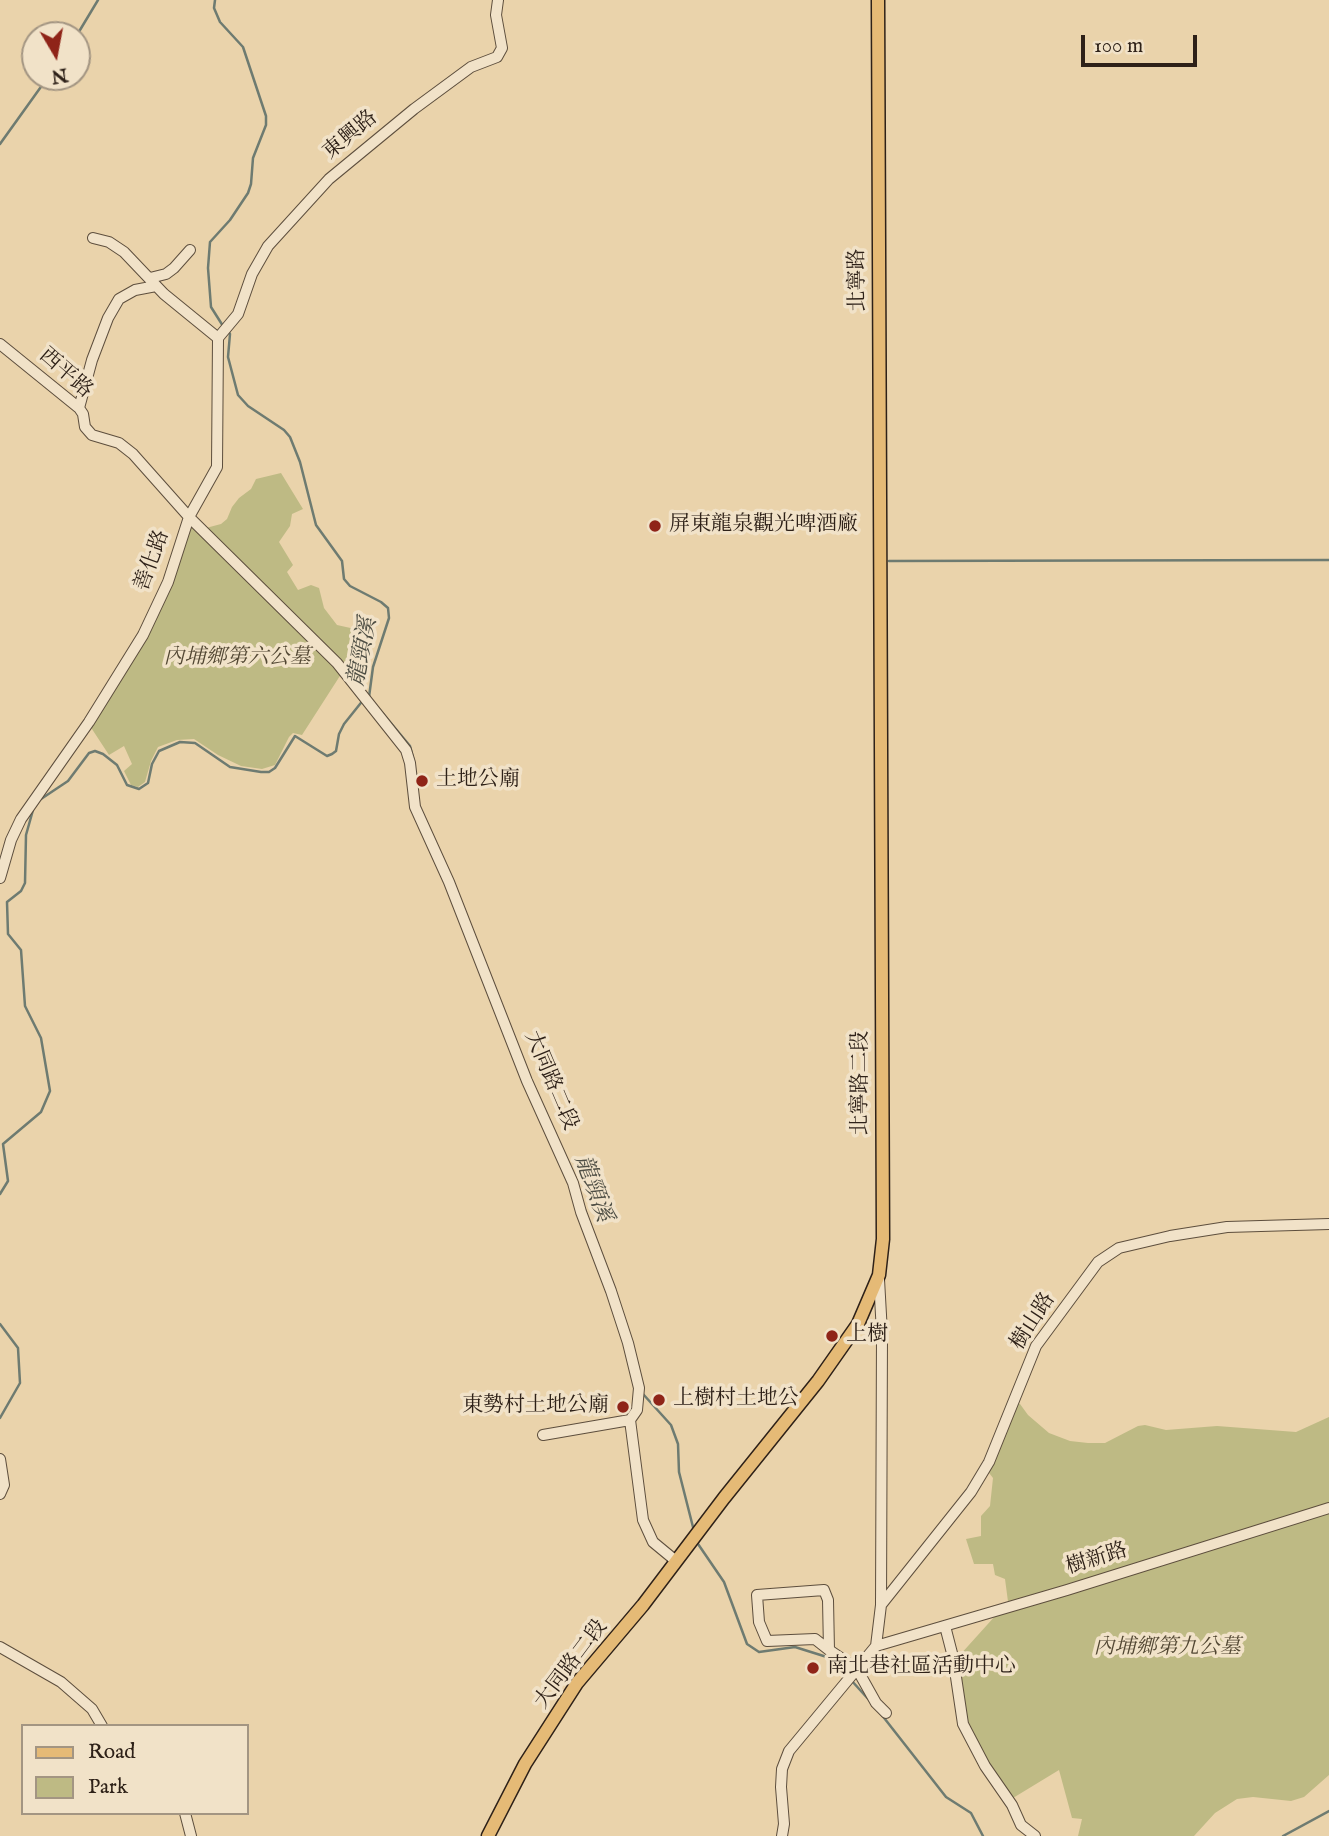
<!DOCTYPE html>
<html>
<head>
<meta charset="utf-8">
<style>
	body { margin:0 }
	#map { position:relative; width:1329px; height:1836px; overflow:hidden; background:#ead3ab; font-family:"IM FELL English",serif }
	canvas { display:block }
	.legend { position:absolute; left:21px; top:1724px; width:228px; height:91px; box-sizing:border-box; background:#f1e2c8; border:2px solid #a39582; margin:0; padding:9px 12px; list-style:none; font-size:21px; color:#2e2118 }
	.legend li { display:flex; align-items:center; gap:14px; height:35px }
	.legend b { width:35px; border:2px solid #a39582 }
	.north { position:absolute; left:21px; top:21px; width:70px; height:70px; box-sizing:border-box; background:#f1e2c8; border:2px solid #a39582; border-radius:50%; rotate:170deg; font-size:19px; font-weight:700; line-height:28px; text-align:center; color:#2e2118 }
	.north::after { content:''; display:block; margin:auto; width:24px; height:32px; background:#8f2418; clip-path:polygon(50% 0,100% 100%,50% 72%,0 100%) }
	.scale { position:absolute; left:1081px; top:35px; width:116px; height:32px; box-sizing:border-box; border:4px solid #2e2118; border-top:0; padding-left:9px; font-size:21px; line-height:24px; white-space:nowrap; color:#2e2118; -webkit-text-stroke:5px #f1e2c8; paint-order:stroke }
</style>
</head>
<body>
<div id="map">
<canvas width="1329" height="1836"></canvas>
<ul class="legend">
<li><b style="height:9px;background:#e5ba76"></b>Road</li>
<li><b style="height:19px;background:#beba84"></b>Park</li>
</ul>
<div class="north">N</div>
<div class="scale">100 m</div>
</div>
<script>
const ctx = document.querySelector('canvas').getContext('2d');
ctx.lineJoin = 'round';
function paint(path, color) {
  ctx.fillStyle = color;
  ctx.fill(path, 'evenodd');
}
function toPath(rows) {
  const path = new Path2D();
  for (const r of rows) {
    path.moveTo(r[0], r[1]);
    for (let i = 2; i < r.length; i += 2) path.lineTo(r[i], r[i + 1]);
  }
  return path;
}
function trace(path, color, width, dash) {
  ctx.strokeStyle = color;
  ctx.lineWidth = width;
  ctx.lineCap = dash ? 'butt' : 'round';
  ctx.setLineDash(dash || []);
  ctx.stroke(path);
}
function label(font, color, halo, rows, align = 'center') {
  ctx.font = font + ' "IM FELL English","Noto Serif TC",serif';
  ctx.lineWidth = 7;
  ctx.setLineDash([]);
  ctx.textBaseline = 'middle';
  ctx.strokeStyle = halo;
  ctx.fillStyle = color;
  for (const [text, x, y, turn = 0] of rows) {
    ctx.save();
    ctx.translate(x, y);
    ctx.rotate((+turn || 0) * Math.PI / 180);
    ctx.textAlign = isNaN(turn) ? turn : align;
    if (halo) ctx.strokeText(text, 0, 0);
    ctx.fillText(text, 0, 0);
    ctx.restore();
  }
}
const green = toPath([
	[281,473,303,509,292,514,290,526,279,542,293,565,287,572,298,590,311,585,319,588,324,608,337,625,364,631,354,654,302,735,293,733,289,737,275,765,262,769,241,766,218,755,194,739,177,740,158,747,151,761,145,782,138,787,131,785,124,771,132,764,124,746,109,755,90,726,145,638,192,516,206,528,221,524,227,519,232,507,239,498,251,489,256,479],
	[1016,1402,1020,1404,1028,1415,1049,1433,1070,1441,1088,1443,1105,1443,1138,1426,1145,1425,1166,1430,1217,1426,1296,1432,1329,1417,1329,1775,1304,1797,1291,1801,1253,1797,1237,1799,1215,1813,1194,1836,1078,1836,1082,1819,1072,1818,1059,1770,1013,1798,986,1758,967,1722,959,1656,996,1615,1009,1609,1005,1579,995,1575,993,1564,974,1564,966,1539,981,1536,981,1516,990,1506,993,1478,986,1469]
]);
const stream = toPath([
	[215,0,214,8,220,22,243,47,266,116,266,125,253,158,251,184,248,193,230,220,210,242,208,268,211,307,223,326],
	[77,35,98,0],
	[0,144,48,77],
	[228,331,230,334,228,357,238,395,248,406,284,430,290,437,300,462,316,525,342,561,344,579,350,586,381,602,388,608,389,618,373,667,369,697],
	[889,561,1329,560],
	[380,710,410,746,413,758],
	[38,801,68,781,89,753,95,751,103,754,117,765,127,785,139,789,148,783,152,764,159,751,180,742,195,743,230,767,261,772,269,772,275,768,295,736,327,756,332,754,336,751,339,734,344,724,364,699],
	[0,1194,8,1181,3,1144,41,1112,50,1091,41,1038,25,1006,21,950,8,934,7,902,21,891,25,883,26,835,33,810],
	[0,1324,18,1348,20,1383,0,1418],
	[643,1394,671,1425,678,1444,679,1472,694,1531],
	[696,1541,724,1582,747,1644,759,1652,795,1647,830,1658,847,1675],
	[851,1680,870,1701],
	[881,1714,946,1797,971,1813,983,1836],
	[1283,1836,1329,1811]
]);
const minor = toPath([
	[93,238,109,242,124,252,164,294,218,338],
	[150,278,166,274,174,268,190,250],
	[0,344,79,408,83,414,85,427,92,435,119,443,133,454,189,517,337,663,406,750,410,763,415,807,449,882,527,1081,573,1183,581,1212,611,1291,628,1343,639,1388,637,1410,630,1420,643,1520,653,1542,676,1561],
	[79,408,92,360,108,318,119,299,135,290,156,286],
	[0,878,11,840,21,819,89,722,143,635,168,582,189,517,217,467,218,338,238,314,252,274,268,246,329,179,414,109,471,67,497,57,502,48,496,15,498,0],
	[879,1279,882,1333,881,1605],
	[543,1435,630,1420],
	[0,1459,4,1485,0,1494],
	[945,1626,953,1657,963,1724,985,1766,1012,1805,1021,1825,1035,1836],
	[876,1646,881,1605,971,1492,989,1462,1036,1346,1098,1262,1119,1248,1170,1236,1227,1227,1329,1224],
	[876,1646,1067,1590,1329,1508],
	[0,1647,61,1682,92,1709,102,1726],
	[829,1650,828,1600,824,1590,757,1595,759,1622,767,1641,815,1639,829,1650,857,1669,876,1703,886,1713],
	[185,1813,191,1836],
	[782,1836,784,1824,781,1787,782,1769,789,1751,876,1646]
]);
const major = toPath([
	[488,1836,525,1764,577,1683,643,1605,724,1498,818,1381,858,1324,879,1275,883,1239,878,0]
]);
const markers = [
	[655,526,7,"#8f2418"],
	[422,781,7,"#8f2418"],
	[832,1336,7,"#8f2418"],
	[659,1400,7,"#8f2418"],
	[623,1407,7,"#8f2418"],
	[813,1668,7,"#8f2418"]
];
const streetNames = [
	["東興路",351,136,-40],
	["北寧路",859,280,-91],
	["西平路",65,374,41],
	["善化路",153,561,-70],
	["大同路二段",550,1081,67],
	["北寧路二段",862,1083,-90],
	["樹山路",1034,1322,-57],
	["樹新路",1097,1560,-17],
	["大同路二段",572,1665,-53]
];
const poiNames = [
	["屏東龍泉觀光啤酒廠",669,526],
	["土地公廟",436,781],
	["上樹",846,1336],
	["上樹村土地公",673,1400],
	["東勢村土地公廟",609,1407,"right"],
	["南北巷社區活動中心",827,1668]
];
const parkNames = [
	["內埔鄉第六公墓",237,659],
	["內埔鄉第九公墓",1167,1649]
];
const waterNames = [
	["龍頸溪",364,652,-79],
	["龍頸溪",592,1189,70]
];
paint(green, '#beba84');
trace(stream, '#6e7b71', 2.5);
trace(minor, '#5d4e3d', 12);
trace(major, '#2e2118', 15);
trace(minor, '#f1e2c8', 10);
trace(major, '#e5ba76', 12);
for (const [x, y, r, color] of markers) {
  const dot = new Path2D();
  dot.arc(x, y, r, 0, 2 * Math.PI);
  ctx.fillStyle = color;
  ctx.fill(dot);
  trace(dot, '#f1e2c8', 2.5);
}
label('21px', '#2e2118', '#f1e2c8', streetNames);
label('21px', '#2e2118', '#f1e2c8', poiNames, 'left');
label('italic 21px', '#524733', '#f1e2c8', parkNames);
label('italic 23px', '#4e4e44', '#f1e2c8', waterNames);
</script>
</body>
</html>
